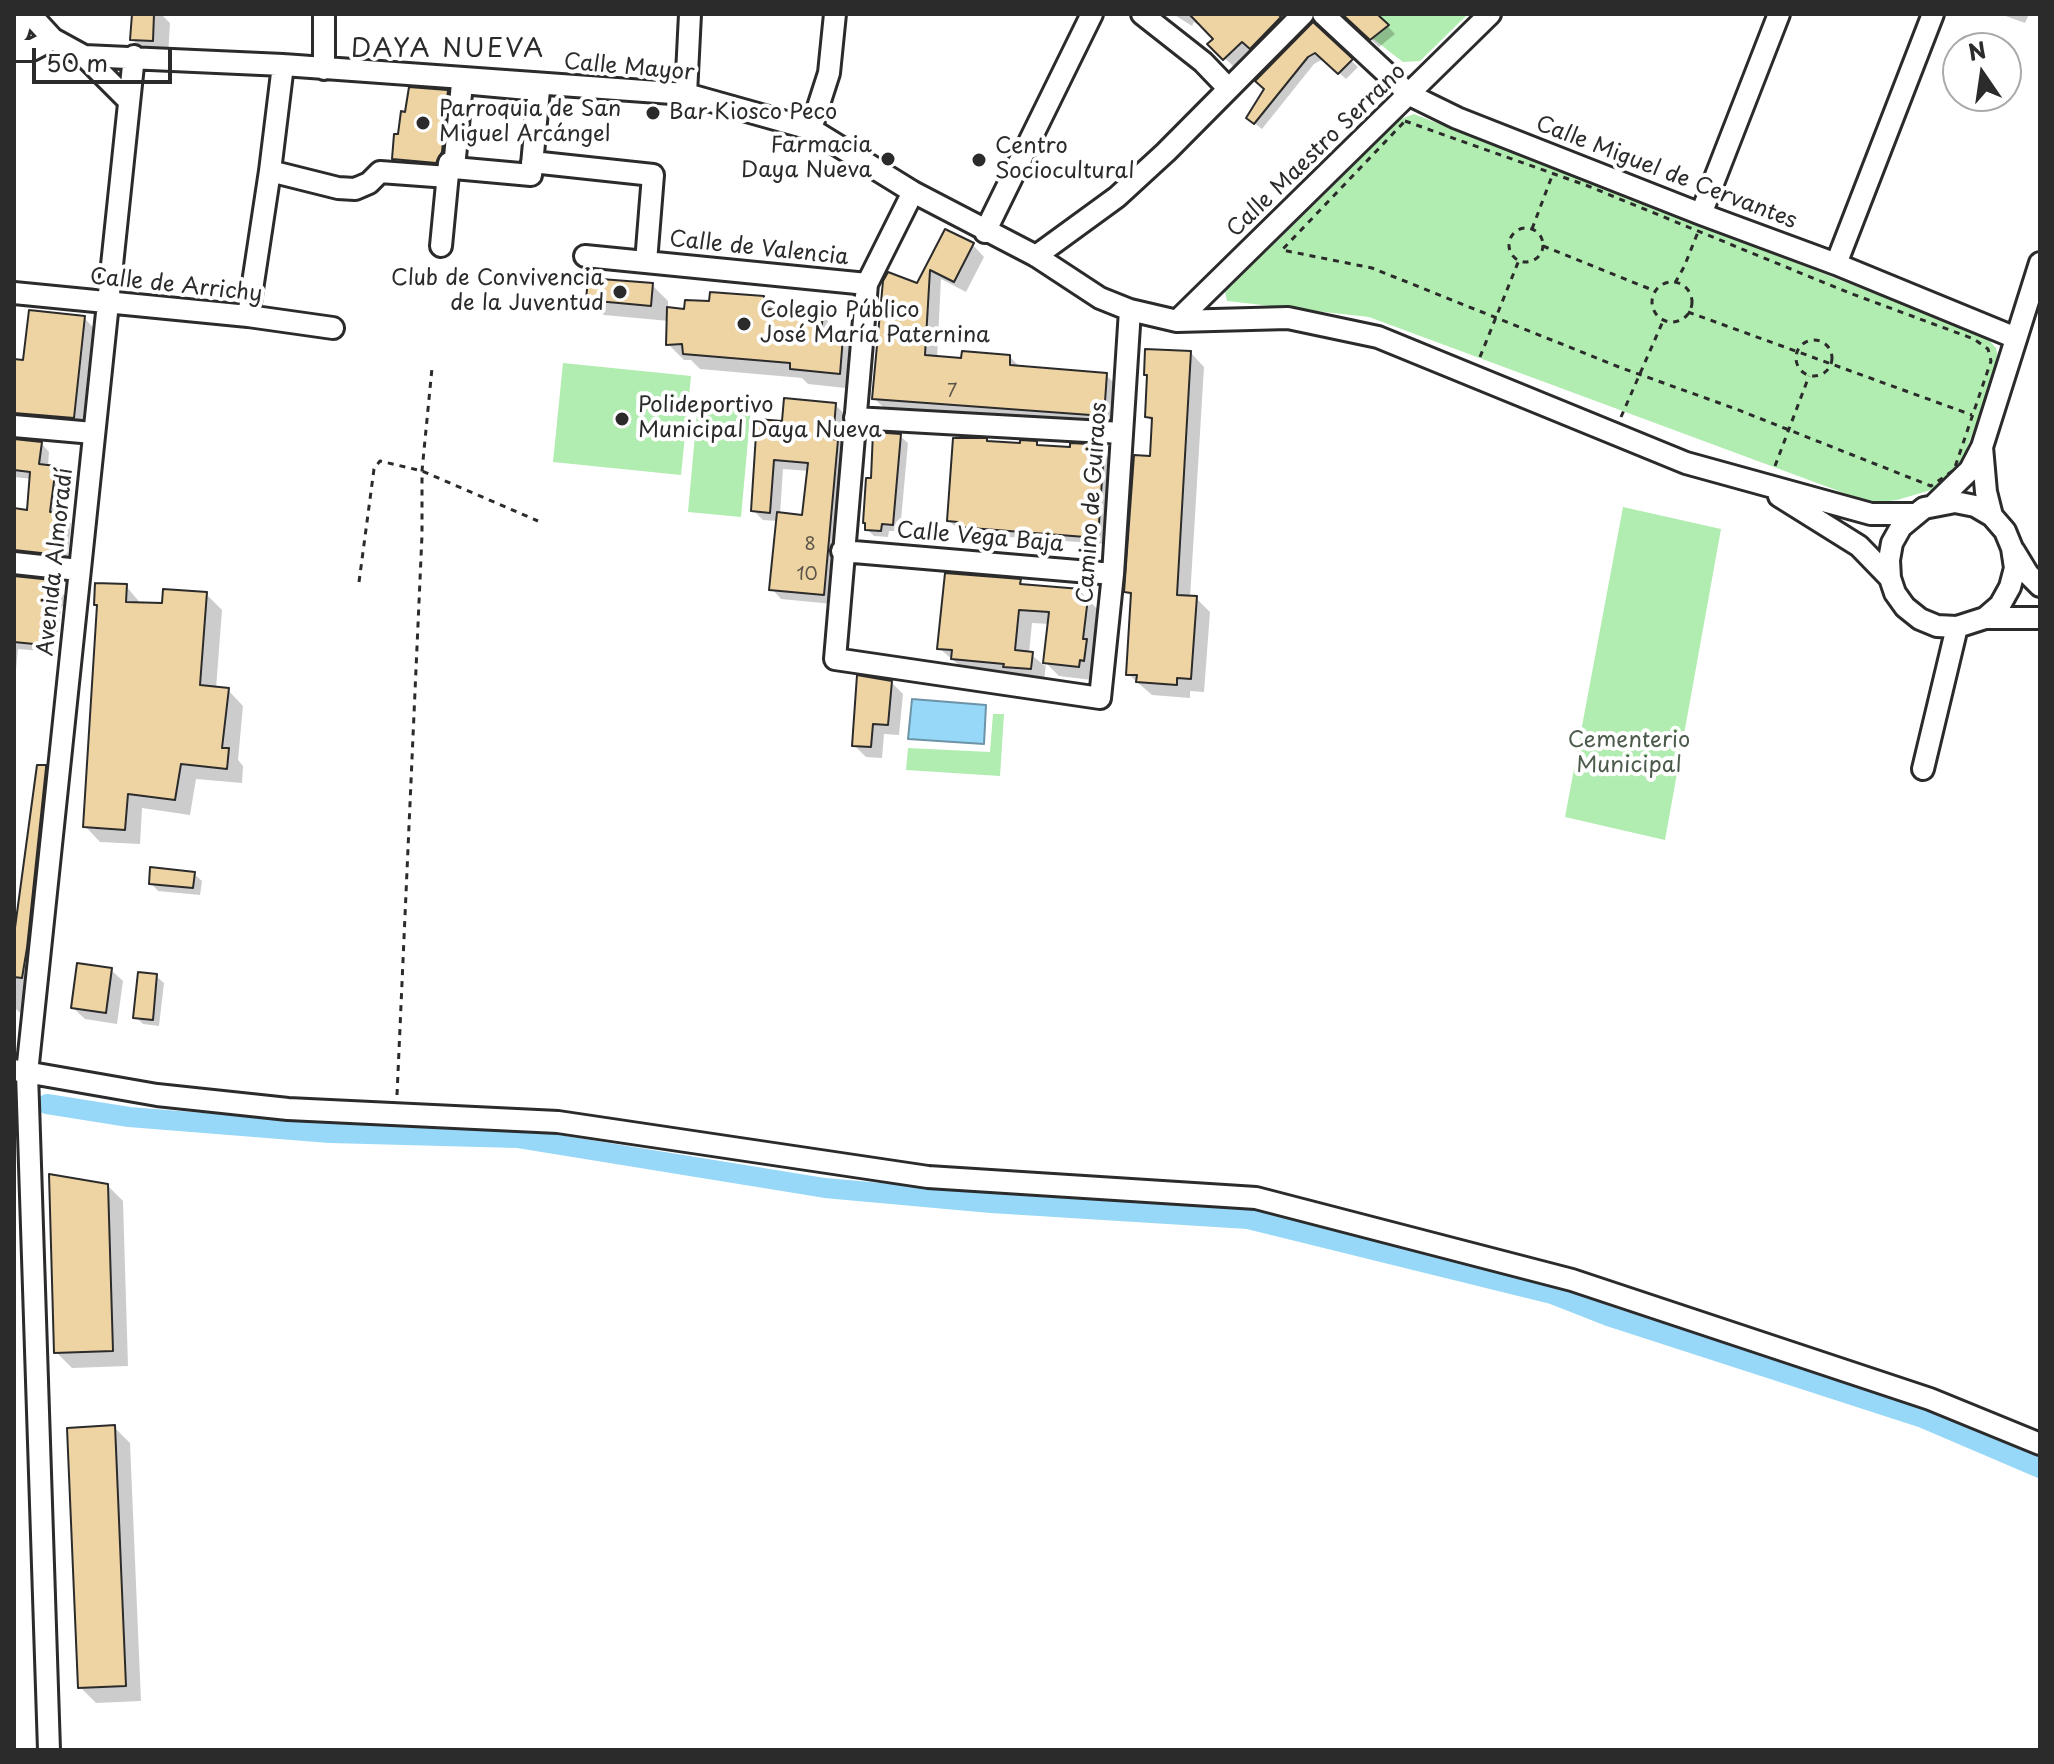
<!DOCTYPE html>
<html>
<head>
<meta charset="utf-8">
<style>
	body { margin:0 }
	#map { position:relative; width:2054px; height:1764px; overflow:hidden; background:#fff; font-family:"Playpen Sans",sans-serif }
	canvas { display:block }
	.frame { position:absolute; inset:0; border:16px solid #2b2b2b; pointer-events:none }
	.north { position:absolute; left:1942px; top:32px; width:80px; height:80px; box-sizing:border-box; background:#fff; border:2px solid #aaa; border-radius:50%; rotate:347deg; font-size:22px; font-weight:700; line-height:32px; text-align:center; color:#2b2b2b }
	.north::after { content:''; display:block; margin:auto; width:28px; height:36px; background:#2b2b2b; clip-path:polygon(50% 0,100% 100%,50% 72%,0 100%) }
	.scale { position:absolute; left:32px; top:48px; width:140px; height:36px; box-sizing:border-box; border:4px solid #2b2b2b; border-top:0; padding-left:10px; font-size:24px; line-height:28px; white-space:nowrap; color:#2b2b2b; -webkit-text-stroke:6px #fff; paint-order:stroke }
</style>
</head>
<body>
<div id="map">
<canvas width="2054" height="1764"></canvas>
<div class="frame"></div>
<div class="north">N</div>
<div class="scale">50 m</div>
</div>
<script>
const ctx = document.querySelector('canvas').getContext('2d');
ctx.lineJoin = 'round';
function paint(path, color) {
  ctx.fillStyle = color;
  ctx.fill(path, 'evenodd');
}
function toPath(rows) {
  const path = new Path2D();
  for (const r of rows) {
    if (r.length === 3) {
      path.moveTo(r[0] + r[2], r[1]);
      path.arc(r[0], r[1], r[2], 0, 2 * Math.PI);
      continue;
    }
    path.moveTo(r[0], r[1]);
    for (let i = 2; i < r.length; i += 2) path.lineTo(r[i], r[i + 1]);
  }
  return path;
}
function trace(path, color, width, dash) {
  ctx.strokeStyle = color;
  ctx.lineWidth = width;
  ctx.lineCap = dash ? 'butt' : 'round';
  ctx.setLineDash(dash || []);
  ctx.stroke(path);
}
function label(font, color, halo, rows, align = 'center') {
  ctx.font = font + ' "Playpen Sans",sans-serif';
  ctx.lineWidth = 8;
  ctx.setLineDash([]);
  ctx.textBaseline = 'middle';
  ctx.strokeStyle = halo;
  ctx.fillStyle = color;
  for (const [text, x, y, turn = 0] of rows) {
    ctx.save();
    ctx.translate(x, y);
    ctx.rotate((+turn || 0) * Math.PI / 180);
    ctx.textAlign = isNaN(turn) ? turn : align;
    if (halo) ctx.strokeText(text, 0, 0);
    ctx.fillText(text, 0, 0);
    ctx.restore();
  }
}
const green = toPath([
	[1377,14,1468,14,1420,61,1403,62,1372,38],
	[1414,114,1986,337,1996,348,1999,363,1958,472,1931,490,1897,500,1871,503,1369,317,1227,301,1225,292,1401,119],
	[563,363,691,376,681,475,553,462],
	[698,402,751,407,741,517,688,512],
	[1623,507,1721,529,1665,840,1565,817],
	[993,714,1004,714,1000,776,906,770,908,748,990,752]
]);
const water = toPath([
	[912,699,986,705,984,744,908,739,912,699]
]);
const shadow = toPath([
	[134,14,161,14,170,23,168,56,148,55,132,39],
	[1173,14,1303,14,1259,56,1251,48,1233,66,1210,44,1216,39,1209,32,1194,22,1192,26],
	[1344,14,1376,14,1395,34,1379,47],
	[2000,14,2029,14,2025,23],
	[1313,25,1358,67,1346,79,1323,59,1314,64,1262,129,1248,118],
	[447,92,459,103,448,174,406,170,394,158],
	[946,232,973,245,984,257,966,292,941,279,937,358,963,360,1010,357,1021,368,1106,375,1118,387,1115,427,886,410,874,398,918,286],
	[652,285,668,301,668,309,686,311,711,303,763,298,777,312,822,315,838,331,837,338,842,339,858,355,855,389,808,384,802,378,700,369,691,360,684,360,668,344,669,321,604,315,588,300],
	[84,318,93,327,82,426,14,423,14,361,24,363],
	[1191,353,1204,367,1190,598,1196,598,1210,612,1204,692,1190,691,1190,698,1152,695,1128,674,1133,598,1126,591,1152,458,1154,423,1147,417,1149,378,1146,375],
	[835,405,845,414,842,446,847,451,833,604,781,599,772,589,778,521,763,520,753,510,784,423],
	[783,469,809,471,804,517,780,514],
	[900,436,908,443,900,531,889,531,888,537,874,536,867,529,872,480],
	[41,443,49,452,48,467,55,467,63,476,59,515,71,524,67,562,14,562,14,510,28,512,32,479,14,477,14,444],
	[989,443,1036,443,1040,447,1072,449,1088,446,1093,451,1103,452,1110,459,1105,544,968,534,962,528,957,528,949,521],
	[14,577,51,582,65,596,66,601,61,609,58,632,54,632,52,652,18,649,16,670],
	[1020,581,1025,586,1080,591,1101,613,1092,680,1059,676,1046,663,1044,682,967,672,939,648],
	[1032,623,1050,624,1045,666,1029,653],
	[126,586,142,605,164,605,206,594,222,610,216,689,228,690,243,706,238,760,243,766,242,783,196,779,190,815,142,808,140,844,100,842,85,826],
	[891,682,903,694,899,735,884,734,882,758,866,757,854,745],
	[45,767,57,779,29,1014,19,1012,14,1007,14,950],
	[194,874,202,881,200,895,158,891,151,883],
	[111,970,123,981,117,1024,85,1019,73,1008],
	[156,976,164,983,159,1026,143,1024,136,1017],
	[107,1185,123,1201,128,1366,72,1368,56,1352],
	[114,1427,130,1443,141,1701,96,1703,80,1687]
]);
const canal = toPath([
	[47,1104,129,1117,330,1133,517,1138,825,1188,991,1203,1248,1219,1552,1294,1608,1316,1923,1418,2040,1468]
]);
const building = toPath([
	[132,14,154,14,153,41,130,40,132,14],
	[1189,14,1278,14,1281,17,1250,49,1242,42,1223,60,1207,44,1213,39,1189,14],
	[1342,14,1377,14,1389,25,1370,40,1342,14],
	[1313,22,1353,59,1338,74,1315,53,1308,57,1254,124,1246,118,1264,89,1255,81,1313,22],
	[409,87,448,90,442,152,436,163,392,159,394,134,398,134,401,111,405,112,409,87],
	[945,229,974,243,954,282,930,270,925,355,961,358,962,351,1010,355,1010,365,1107,373,1104,416,872,399,883,281,888,272,917,283,945,229],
	[588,278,653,283,651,306,586,300,588,278],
	[710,292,764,296,765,309,823,313,821,335,843,337,840,374,790,369,790,363,683,354,682,344,666,345,667,307,684,309,685,300,709,301,710,292],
	[29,310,85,316,74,418,14,413,14,359,23,360,29,310],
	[1145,349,1191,351,1177,595,1197,596,1191,679,1177,678,1177,685,1136,682,1137,675,1126,675,1131,593,1124,592,1134,455,1150,456,1152,418,1145,417,1147,375,1144,375,1145,349],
	[784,398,836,403,833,439,838,440,824,595,769,590,777,512,802,515,808,463,774,460,770,513,751,511,757,419,782,421,784,398],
	[873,432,901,434,893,525,882,524,881,531,865,530,865,523,863,523,866,478,871,478,873,432],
	[953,438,987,438,987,441,1020,443,1020,440,1037,441,1037,445,1070,447,1070,443,1089,444,1088,449,1104,450,1098,538,958,527,958,522,947,521,953,438],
	[14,439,42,442,39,464,56,466,50,512,63,513,59,555,14,550,14,508,27,510,30,472,14,470,14,439],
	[945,573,1021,579,1020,584,1081,589,1081,597,1088,598,1083,639,1087,639,1084,661,1080,660,1079,667,1043,663,1049,612,1019,610,1015,650,1033,652,1031,669,1003,667,1004,664,951,659,952,650,937,649,945,573],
	[14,576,52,580,57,585,58,592,53,600,50,624,46,624,44,645,14,642,14,576],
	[95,583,127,584,126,602,162,603,163,589,207,592,200,685,229,688,222,748,229,748,227,769,181,764,175,800,128,794,125,830,83,827,97,605,94,605,95,583],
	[857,675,892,681,888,725,873,724,871,747,852,746,857,675],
	[37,765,46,765,46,768,27,948,22,978,14,977,14,935,37,765],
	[150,867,195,872,193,888,149,884,150,867],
	[77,963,112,968,106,1013,71,1008,77,963],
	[138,972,157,974,153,1020,133,1018,138,972],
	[49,1174,108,1184,113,1351,54,1353,49,1174],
	[115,1425,126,1686,78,1688,67,1428,115,1425]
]);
const path = toPath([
	[1405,121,1588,186,1847,292,1974,339,1988,349,1991,361,1954,470,1931,486,1736,409,1619,367,1372,268,1282,250,1405,121],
	[1526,245,17],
	[1532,229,1552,176],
	[1543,246,1655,291],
	[1672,302,20],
	[1675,283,1684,267,1698,232],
	[1688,312,1972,415],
	[1814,358,18],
	[1480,357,1519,260],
	[1621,417,1663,321],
	[1775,466,1809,376],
	[359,582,374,469,380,461,422,471,538,521],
	[397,1095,422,535,422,471,432,368]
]);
const minor = toPath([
	[30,14,53,39,84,56,129,101],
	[324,14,324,69],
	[1142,14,1203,62,1228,88],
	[1323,14,1410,95,1457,118,1701,214,1836,264,2016,338],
	[14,35,18,32,23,14],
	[14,50,32,50,53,39],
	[84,56,283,65,686,94,811,129,913,192,1036,256,1100,298,1130,310,1177,321,1288,318,1378,337,1686,463,1871,514,1914,514],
	[462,83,539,90,531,175,454,168,462,83],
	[686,94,690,14],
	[811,129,829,73,835,14],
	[532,162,653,175,646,262],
	[270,171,338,188,355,189,369,183,380,172,448,177],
	[913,192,867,284,835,659,1100,698,1113,574,1130,310],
	[1701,214,1779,14],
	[985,232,1092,14],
	[441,246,449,163],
	[585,256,867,284],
	[1036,256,1117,197,1166,152,1303,14],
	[1836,264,1933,14],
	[14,293,248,316,333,328],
	[248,316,270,171,283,65],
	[1177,321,1490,14],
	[855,418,1122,433],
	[14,426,93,433],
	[1982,447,1986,492,1992,516,2005,531,2012,548,2015,568,2010,587,2000,605,1985,618,1957,627,1937,626,1920,619,1905,607,1895,593,1890,578,1889,560,1892,543,1901,527,1924,508,1955,502,1975,506,1992,516],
	[1779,496,1859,546,1890,578],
	[1935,504,1970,470,1982,447,2040,263],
	[842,551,1113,574],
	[2014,551,2028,574,2040,586],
	[14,563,79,570],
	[1985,618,2040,618],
	[1923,769,1957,627],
	[14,1070,157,1095,288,1109,558,1122,928,1177,1256,1198,1572,1280,1930,1399,2040,1444],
	[49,1750,27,1073,134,56]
]);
const markers = [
	[653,113,8,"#2b2b2b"],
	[423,123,8,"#2b2b2b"],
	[888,159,8,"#2b2b2b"],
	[979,160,8,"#2b2b2b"],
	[620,292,8,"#2b2b2b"],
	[744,324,8,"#2b2b2b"],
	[622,419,8,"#2b2b2b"]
];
const numberNames = [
	["7",952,392],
	["8",810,545],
	["10",807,575]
];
const streetNames = [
	["Calle Mayor",629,68,5],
	["Calle Maestro Serrano",1317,151,-44],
	["Calle Miguel de Cervantes",1666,173,21],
	["Calle de Valencia",759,249,6],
	["Calle de Arrichy",176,286,6],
	["Camino de Guiraos",1093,503,-86],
	["Calle Vega Baja",980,538,5],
	["Avenida Almoradí",56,562,-84]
];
const poiNames = [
	["Parroquia de San",439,110],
	["Miguel Arcángel",439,135],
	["Bar Kiosco Peco",669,113],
	["Farmacia",872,146,"right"],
	["Daya Nueva",872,171,"right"],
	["Centro",995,147],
	["Sociocultural",995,172],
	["Club de Convivencia",604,279,"right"],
	["de la Juventud",604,304,"right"],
	["Colegio Público",760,311],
	["José María Paternina",760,336],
	["Polideportivo",638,406],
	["Municipal Daya Nueva",638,431]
];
const parkNames = [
	["Cementerio",1629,741],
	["Municipal",1629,766]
];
const quarterNames = [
	["DAYA NUEVA",448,50]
];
paint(green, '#b1ecb0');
paint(water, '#97d8f8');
trace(water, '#6c93a6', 2);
paint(shadow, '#0003');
trace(canal, '#97d8f8', 20);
paint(building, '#eed3a3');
trace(building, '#2b2b2b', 2);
trace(minor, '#2b2b2b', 26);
trace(path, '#2b2b2b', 3, [6, 6]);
trace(minor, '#fff', 20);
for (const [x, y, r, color] of markers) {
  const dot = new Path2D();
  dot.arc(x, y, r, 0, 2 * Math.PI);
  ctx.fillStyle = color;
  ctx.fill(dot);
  trace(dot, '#fff', 3);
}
label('18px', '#5c5549', null, numberNames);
label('22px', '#2b2b2b', '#fff', streetNames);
label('22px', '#2b2b2b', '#fff', poiNames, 'left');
label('22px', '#4c5b4c', '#fff', parkNames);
ctx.letterSpacing = '2px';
label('26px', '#2b2b2b', '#fff', quarterNames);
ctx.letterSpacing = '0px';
</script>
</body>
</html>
